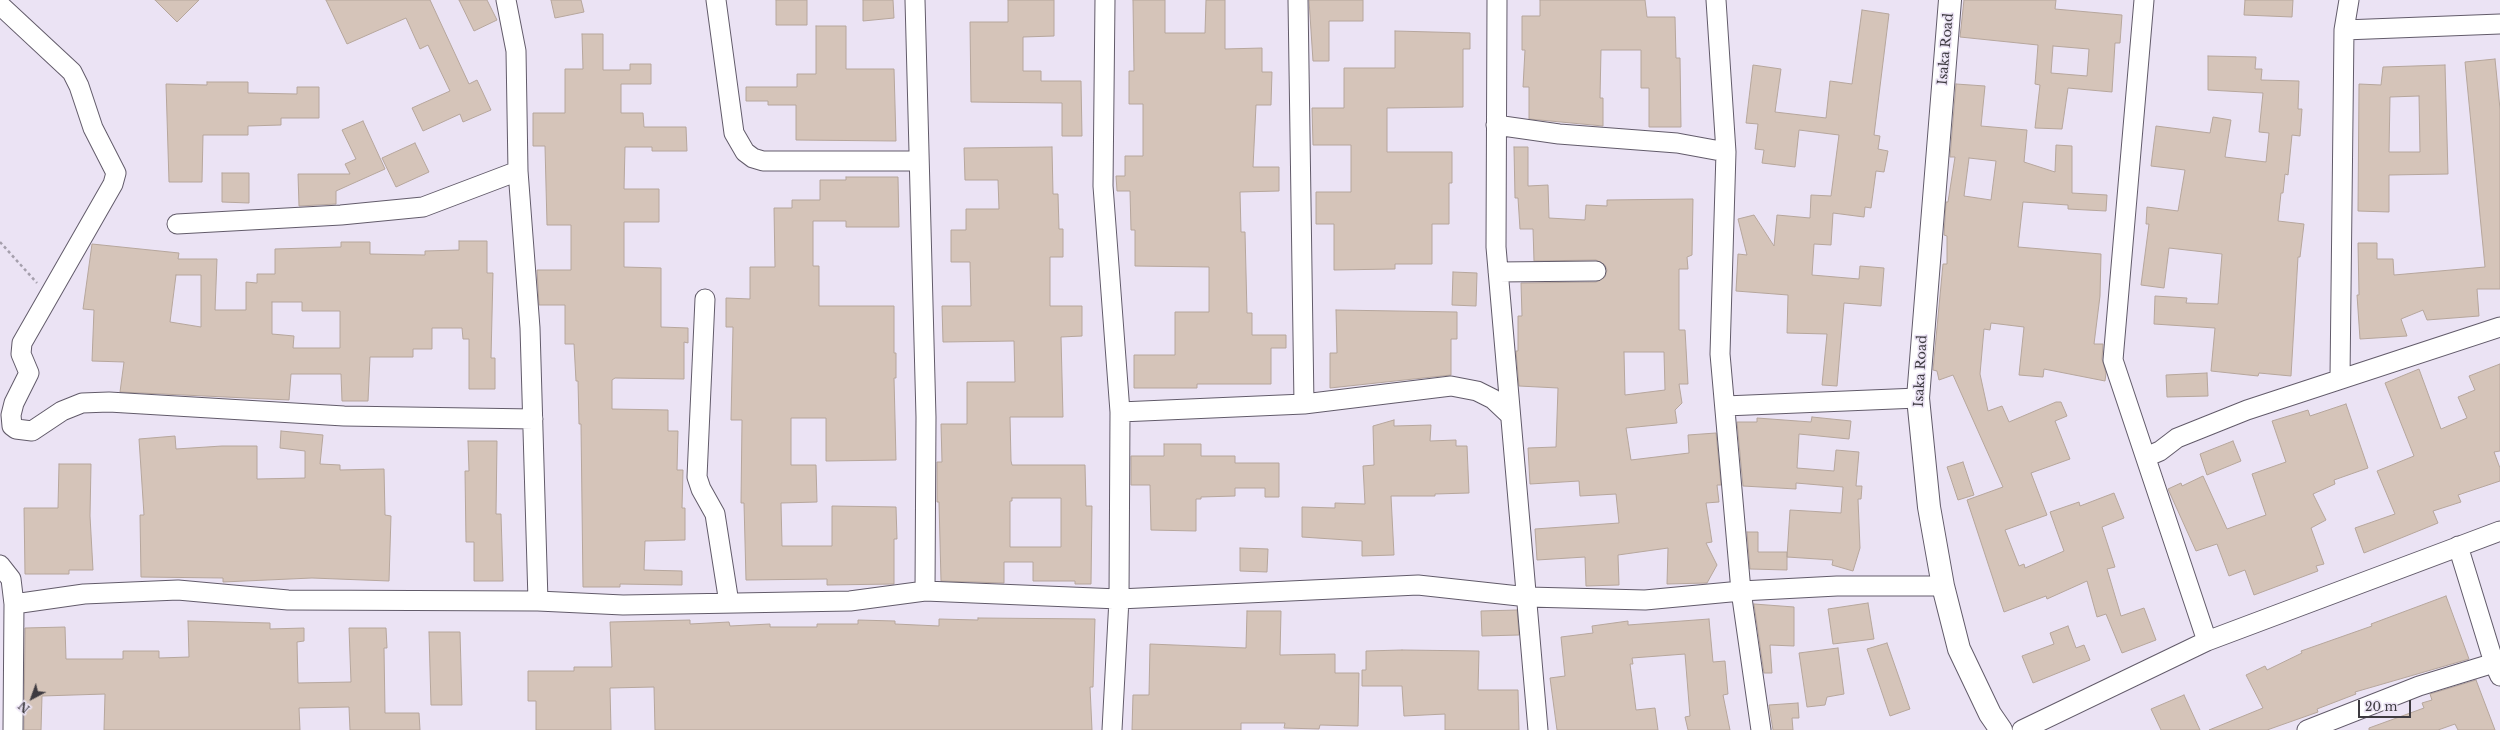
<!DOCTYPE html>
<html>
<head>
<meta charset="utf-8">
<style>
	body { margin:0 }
	#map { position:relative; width:2500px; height:730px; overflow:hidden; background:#ebe3f4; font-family:"Libre Baskerville",serif }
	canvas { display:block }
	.north { position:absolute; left:12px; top:678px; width:40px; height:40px; -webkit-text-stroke:3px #ebe3f4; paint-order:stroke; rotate:221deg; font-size:11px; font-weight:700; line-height:16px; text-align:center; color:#3d3a40 }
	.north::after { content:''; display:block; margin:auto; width:14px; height:18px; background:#3d3a40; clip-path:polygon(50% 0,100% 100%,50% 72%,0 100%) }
	.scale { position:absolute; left:2358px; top:700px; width:53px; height:18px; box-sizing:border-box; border:2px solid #3d3a40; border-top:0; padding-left:5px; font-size:12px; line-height:14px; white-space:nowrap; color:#3d3a40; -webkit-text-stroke:3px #ebe3f4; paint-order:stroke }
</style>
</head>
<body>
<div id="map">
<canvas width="2500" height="730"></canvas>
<div class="north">N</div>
<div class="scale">20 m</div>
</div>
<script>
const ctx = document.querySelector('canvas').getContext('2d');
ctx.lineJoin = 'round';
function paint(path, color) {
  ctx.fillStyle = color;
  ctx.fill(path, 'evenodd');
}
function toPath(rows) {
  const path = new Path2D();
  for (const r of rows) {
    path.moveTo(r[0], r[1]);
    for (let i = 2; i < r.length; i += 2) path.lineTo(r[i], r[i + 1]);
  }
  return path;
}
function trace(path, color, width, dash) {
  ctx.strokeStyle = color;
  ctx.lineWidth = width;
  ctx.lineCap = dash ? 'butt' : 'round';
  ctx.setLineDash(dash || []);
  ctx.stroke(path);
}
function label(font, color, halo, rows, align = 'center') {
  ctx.font = font + ' "Libre Baskerville",serif';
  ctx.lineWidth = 3;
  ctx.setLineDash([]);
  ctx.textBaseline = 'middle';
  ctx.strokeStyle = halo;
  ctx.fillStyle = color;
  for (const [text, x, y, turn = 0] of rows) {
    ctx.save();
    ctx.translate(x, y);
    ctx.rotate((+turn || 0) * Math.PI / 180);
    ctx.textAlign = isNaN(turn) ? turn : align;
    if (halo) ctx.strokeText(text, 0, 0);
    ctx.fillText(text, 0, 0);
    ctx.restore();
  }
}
const building = toPath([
	[155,0,199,0,177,22,155,0],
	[326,0,430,0,469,84,477,80,491,110,463,122,460,114,423,131,412,108,450,91,428,45,420,49,406,18,347,44,326,0],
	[459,0,487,0,497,20,474,31,459,0],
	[551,0,581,0,584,12,555,18,551,0],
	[776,0,807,0,807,25,776,25,776,0],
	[863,0,893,0,894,18,863,21,863,0],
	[1008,0,1054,0,1054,36,1023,37,1023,71,1041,71,1041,81,1081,81,1082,136,1062,136,1062,103,971,102,970,22,1008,22,1008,0],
	[1133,0,1165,0,1165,33,1205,33,1206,0,1225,0,1225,49,1262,48,1262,72,1272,72,1271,105,1256,105,1253,167,1279,167,1279,191,1240,192,1241,232,1245,232,1247,313,1252,313,1252,335,1286,335,1286,348,1271,348,1271,384,1197,384,1197,388,1134,388,1134,355,1175,355,1175,312,1209,312,1209,267,1135,266,1135,230,1131,230,1130,191,1117,191,1116,176,1125,176,1125,156,1143,156,1143,104,1129,104,1129,71,1134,71,1133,0],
	[1309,0,1363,0,1363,21,1329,21,1329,61,1313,61,1309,0],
	[1540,0,1645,0,1647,17,1675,17,1676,58,1680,58,1681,127,1649,127,1649,88,1641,88,1641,50,1601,50,1600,98,1603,98,1603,126,1529,119,1529,87,1523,87,1525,50,1522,50,1522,16,1540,16,1540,0],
	[1964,0,2056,0,2055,9,2122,15,2120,43,2115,43,2112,92,2068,88,2062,129,2035,128,2040,85,2035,84,2038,45,1960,37,1964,0],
	[2053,46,2089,49,2087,76,2051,73,2053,46],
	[2245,0,2293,0,2292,17,2244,15,2245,0],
	[1862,10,1889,14,1874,135,1880,136,1878,149,1888,151,1884,172,1876,171,1871,208,1865,207,1864,217,1833,213,1831,245,1814,244,1812,275,1859,279,1860,266,1884,268,1881,306,1844,303,1837,386,1822,385,1827,334,1787,333,1788,295,1736,291,1738,254,1747,255,1738,219,1754,215,1774,246,1777,215,1810,218,1811,195,1831,196,1839,135,1799,130,1795,167,1762,163,1764,150,1755,149,1758,124,1746,123,1753,65,1781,69,1775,112,1826,118,1830,81,1852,84,1862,10],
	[816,26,846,26,846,69,894,69,896,141,796,140,796,105,768,105,768,101,746,101,746,87,797,87,797,74,816,74,816,26],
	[1395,31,1470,33,1470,49,1463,49,1463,107,1387,108,1387,152,1452,152,1452,183,1449,183,1449,224,1432,224,1432,264,1395,264,1395,269,1334,270,1334,224,1316,224,1316,192,1351,192,1351,145,1313,145,1312,108,1344,108,1344,68,1395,68,1395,31],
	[582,34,603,34,603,70,630,70,630,64,651,64,651,84,621,84,621,113,643,113,644,127,686,127,687,151,652,151,652,147,625,147,624,189,659,189,659,222,624,222,624,267,661,268,661,327,688,328,688,343,684,342,684,379,615,378,612,380,612,409,668,410,668,431,678,431,677,470,683,470,682,508,685,508,685,540,645,541,644,570,682,571,682,585,620,584,620,587,583,587,581,424,579,424,578,381,576,381,574,344,565,344,565,305,539,305,537,270,571,270,571,225,547,225,545,146,533,146,533,113,565,113,565,69,583,69,582,34],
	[2208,56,2256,57,2255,69,2262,69,2261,80,2299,81,2298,109,2302,109,2300,136,2292,135,2288,175,2285,174,2283,193,2281,193,2278,221,2304,224,2300,257,2298,257,2291,376,2259,373,2258,376,2211,371,2215,328,2154,324,2155,296,2187,298,2186,303,2218,304,2222,254,2169,248,2164,288,2141,285,2149,224,2146,224,2147,207,2178,211,2185,170,2151,166,2156,126,2210,133,2213,117,2231,120,2225,157,2266,162,2269,133,2259,132,2263,93,2208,90,2208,56],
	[2495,59,2500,109,2500,289,2477,289,2479,316,2427,320,2423,310,2401,319,2407,336,2360,339,2357,295,2359,295,2358,243,2377,243,2377,259,2393,259,2394,275,2485,267,2465,62,2495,59],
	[2445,65,2448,174,2389,175,2389,212,2358,211,2359,84,2381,85,2383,67,2445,65],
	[2419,96,2420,152,2389,152,2390,97,2419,96],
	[207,82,248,82,248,93,297,94,297,87,319,87,319,118,281,118,281,125,248,126,248,135,203,135,202,182,169,182,166,84,207,85,207,82],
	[1956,84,1985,86,1981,126,2027,130,2024,162,2055,172,2056,145,2072,146,2072,193,2107,195,2106,211,2068,209,2068,205,2023,202,2018,247,2101,254,2100,296,2094,344,2103,344,2102,359,2106,373,2105,381,2044,369,2043,377,2019,375,2024,327,1991,323,1990,330,1984,329,1980,374,1988,411,2002,406,2009,422,2056,402,2061,402,2067,416,2055,421,2070,459,2031,473,2047,515,2005,530,2019,566,2024,564,2025,568,2064,551,2050,512,2079,502,2080,506,2114,493,2124,518,2102,527,2115,567,2107,569,2121,616,2144,608,2156,640,2122,653,2106,614,2097,617,2087,581,2047,599,2046,596,2004,612,1967,500,2003,487,1953,375,1939,380,1937,371,1933,370,1943,264,1947,264,1947,236,1944,235,1946,202,1948,202,1955,157,1950,157,1956,84],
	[1969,158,1996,161,1991,200,1964,196,1969,158],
	[363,121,385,169,336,191,336,204,299,206,298,174,350,174,345,164,356,159,342,130,363,121],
	[415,143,429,172,396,187,382,158,415,143],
	[1052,147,1053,194,1058,194,1059,229,1063,229,1063,257,1050,257,1050,306,1082,306,1082,336,1061,337,1063,417,1010,417,1011,461,1012,465,1085,465,1086,506,1092,506,1091,584,1075,584,1075,581,1033,581,1033,562,1004,562,1004,583,941,581,939,502,937,502,937,462,942,462,941,424,967,424,967,382,1015,382,1014,341,943,342,942,306,971,306,970,262,951,262,951,230,966,230,966,209,999,209,998,180,965,180,964,148,1052,147],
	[1012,498,1061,498,1061,547,1010,547,1010,501,1012,501,1012,498],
	[1514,147,1528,147,1528,186,1548,185,1549,218,1585,220,1586,205,1607,206,1607,200,1693,199,1692,255,1687,257,1688,269,1679,269,1679,330,1685,330,1688,384,1679,384,1682,403,1675,410,1677,423,1626,428,1631,460,1689,453,1688,435,1716,433,1721,485,1717,485,1719,502,1706,503,1712,542,1706,543,1717,565,1707,583,1667,584,1668,548,1618,555,1619,585,1586,586,1585,557,1537,560,1535,529,1619,523,1616,494,1580,496,1579,481,1530,484,1528,448,1556,447,1558,388,1519,386,1516,351,1518,351,1518,316,1522,316,1521,283,1596,282,1605,277,1607,270,1605,265,1596,260,1534,261,1533,229,1520,229,1518,198,1515,198,1514,147],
	[1624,352,1664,352,1665,390,1625,395,1624,352],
	[222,173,249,173,249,203,222,202,222,173],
	[846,177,898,177,899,227,846,227,846,221,813,221,813,266,819,266,819,306,894,306,894,353,896,353,896,378,894,378,896,460,826,461,826,418,791,418,791,465,816,465,817,502,781,503,782,546,832,546,832,506,896,507,897,539,894,539,894,584,827,585,827,579,746,580,744,503,741,503,742,420,731,420,733,327,726,327,726,298,750,299,750,267,775,267,774,208,792,208,792,200,820,200,820,180,846,180,846,177],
	[459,241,487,241,487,273,493,273,491,358,495,358,495,389,469,389,469,339,463,339,462,328,432,328,432,349,413,349,413,357,370,357,368,401,342,401,341,374,291,374,289,400,120,392,124,362,92,361,94,310,83,309,92,244,179,253,178,259,217,259,215,310,246,310,246,282,257,283,257,274,275,274,275,249,341,247,341,242,370,242,370,254,425,255,425,251,459,250,459,241],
	[176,275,201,275,201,327,170,322,176,275],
	[272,302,302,302,302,311,340,311,340,348,293,348,294,336,272,334,272,302],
	[1453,272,1477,273,1476,306,1452,305,1453,272],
	[1336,310,1457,312,1457,339,1451,339,1451,375,1330,388,1330,353,1337,353,1336,310],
	[2500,364,2500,451,2494,452,2500,468,2500,481,2458,495,2461,502,2433,511,2438,523,2364,553,2355,528,2395,514,2377,471,2414,456,2385,383,2419,369,2441,429,2467,418,2458,397,2475,390,2469,376,2500,364],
	[2207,373,2208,396,2167,397,2166,375,2207,373],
	[2346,404,2368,468,2334,480,2335,484,2313,494,2326,520,2311,528,2324,564,2316,566,2318,571,2254,595,2245,570,2229,576,2217,544,2196,551,2168,489,2181,483,2182,486,2203,476,2227,529,2266,515,2252,474,2286,462,2272,421,2308,410,2310,416,2346,404],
	[1812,417,1851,421,1849,439,1799,434,1797,468,1834,471,1836,450,1859,452,1856,486,1862,486,1861,499,1858,499,1860,548,1853,571,1832,565,1833,560,1787,557,1790,510,1841,513,1843,487,1796,483,1796,489,1743,486,1737,422,1757,422,1757,418,1811,422,1812,417],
	[1394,420,1394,426,1431,425,1430,441,1456,440,1456,446,1467,446,1469,493,1435,494,1435,496,1391,496,1394,555,1362,556,1362,541,1302,537,1302,507,1335,508,1335,503,1365,504,1363,466,1374,465,1373,426,1394,420],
	[281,431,323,435,320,464,340,465,340,470,384,469,385,515,391,516,389,581,312,578,223,582,223,578,141,577,140,515,144,515,139,439,175,436,176,449,222,446,257,446,257,479,305,478,305,451,280,448,281,431],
	[468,441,497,441,496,514,501,514,503,581,474,581,474,542,466,542,465,471,469,471,468,441],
	[2233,441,2241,461,2207,475,2200,454,2233,441],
	[1164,444,1201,444,1201,456,1235,456,1235,463,1279,463,1279,497,1265,497,1265,488,1235,488,1235,496,1201,497,1201,499,1196,499,1196,531,1151,530,1150,485,1131,485,1131,456,1164,456,1164,444],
	[1963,462,1974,495,1958,500,1947,467,1963,462],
	[59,464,91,464,90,516,93,570,69,570,69,574,25,574,24,508,58,508,59,464],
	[1747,532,1758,532,1758,552,1787,552,1787,570,1750,569,1747,532],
	[1240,548,1268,549,1267,572,1240,571,1240,548],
	[2446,596,2469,659,2355,692,2356,694,2317,709,2318,712,2267,730,2209,730,2263,708,2246,675,2265,666,2267,670,2302,653,2301,651,2372,626,2371,624,2446,596],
	[1868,603,1874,639,1833,644,1828,609,1868,603],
	[1754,604,1794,607,1794,646,1770,645,1772,673,1764,673,1754,604],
	[1517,610,1519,635,1482,636,1481,611,1517,610],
	[1247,611,1281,611,1280,655,1335,654,1335,673,1359,673,1358,726,1320,725,1319,729,1284,728,1285,723,1241,723,1241,730,1132,730,1133,695,1149,695,1150,644,1246,648,1247,611],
	[978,618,1095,619,1093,687,1090,687,1092,730,655,730,654,687,610,688,611,730,536,730,536,701,528,701,528,671,574,671,574,667,612,667,610,622,690,620,690,624,729,622,730,626,770,624,770,627,817,627,817,624,858,624,858,620,895,621,895,624,939,626,939,619,978,620,978,618],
	[1709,619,1713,662,1725,661,1728,694,1723,695,1730,730,1688,730,1685,717,1690,716,1685,654,1632,658,1633,664,1630,664,1636,710,1655,708,1658,730,1557,730,1550,678,1565,676,1561,637,1593,633,1592,626,1628,621,1628,625,1709,619],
	[188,621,270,623,270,629,304,628,304,641,297,642,298,683,351,682,349,628,386,628,387,648,384,648,385,713,419,713,420,730,350,730,349,707,299,708,300,730,104,730,105,694,42,696,41,730,24,730,25,628,65,627,66,659,123,659,123,651,159,651,159,658,189,657,188,621],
	[2068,626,2076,648,2084,645,2090,660,2033,683,2022,656,2054,644,2050,633,2068,626],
	[429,632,460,632,462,705,431,705,429,632],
	[1887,643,1910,709,1890,716,1867,649,1887,643],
	[1838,648,1844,694,1827,697,1825,705,1807,707,1799,653,1838,648],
	[1402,650,1479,651,1478,690,1518,690,1519,730,1445,730,1445,714,1404,716,1402,686,1362,686,1362,670,1366,670,1366,651,1402,650],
	[2476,680,2495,730,2458,730,2455,724,2438,730,2369,730,2369,728,2424,708,2422,703,2432,700,2430,694,2476,680],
	[2184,695,2200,730,2161,730,2151,709,2184,695],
	[1798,703,1799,718,1792,718,1793,730,1773,730,1769,705,1798,703]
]);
const path = toPath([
	[0,242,37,283]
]);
const minor = toPath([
	[506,0,516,51,518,171,530,328,538,601],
	[716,0,734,133,745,152,753,158,763,161,918,161],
	[915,0,926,417,925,591],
	[1105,0,1103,186,1120,412,1119,599,1112,730],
	[1298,0,1304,404],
	[1497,0,1496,247,1538,730],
	[1716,0,1726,152,1720,354,1741,591,1761,730],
	[2144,0,2113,360,2207,641],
	[0,5,72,72,79,86,93,128,116,173,113,184,22,343,21,354,29,373,14,403,11,415,12,426,16,429,32,431,62,411,82,403,109,402,344,416,533,419],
	[2344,30,2500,24],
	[1496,125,1559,134,1677,143,1726,152],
	[177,224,341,215,423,207,518,171],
	[1498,272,1596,271],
	[705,299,697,477,701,489,715,514,729,603],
	[2340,378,2344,30,2349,0],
	[1725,406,1918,398],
	[1120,412,1304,404,1451,386,1477,391,1493,399,1510,415],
	[2146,457,2160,451,2177,438,2247,410,2500,327],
	[2458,546,2494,663,2500,676],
	[0,565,11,579,14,604,13,730],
	[14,604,84,594,178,590,288,600,538,601,623,605,850,601,925,591,1119,599,1418,585,1528,597,1645,600,1741,591,1837,586,1943,586],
	[2022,730,2207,641,2500,531],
	[2307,730,2419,686,2494,663]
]);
const tertiary = toPath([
	[1950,0,1918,398,1929,507,1943,586,1959,649,1990,714,2001,730]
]);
const streetNames = [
	["Isaka Road",1946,49,-85],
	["Isaka Road",1921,371,-87]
];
paint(building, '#d5c4b9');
trace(building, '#b6a69c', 1);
trace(minor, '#625b6a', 21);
trace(tertiary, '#625b6a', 24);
trace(path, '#a59fac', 2.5, [3, 3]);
trace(minor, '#fff', 19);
trace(tertiary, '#fff', 22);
label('13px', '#3d3a40', '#ebe3f4', streetNames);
</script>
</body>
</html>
